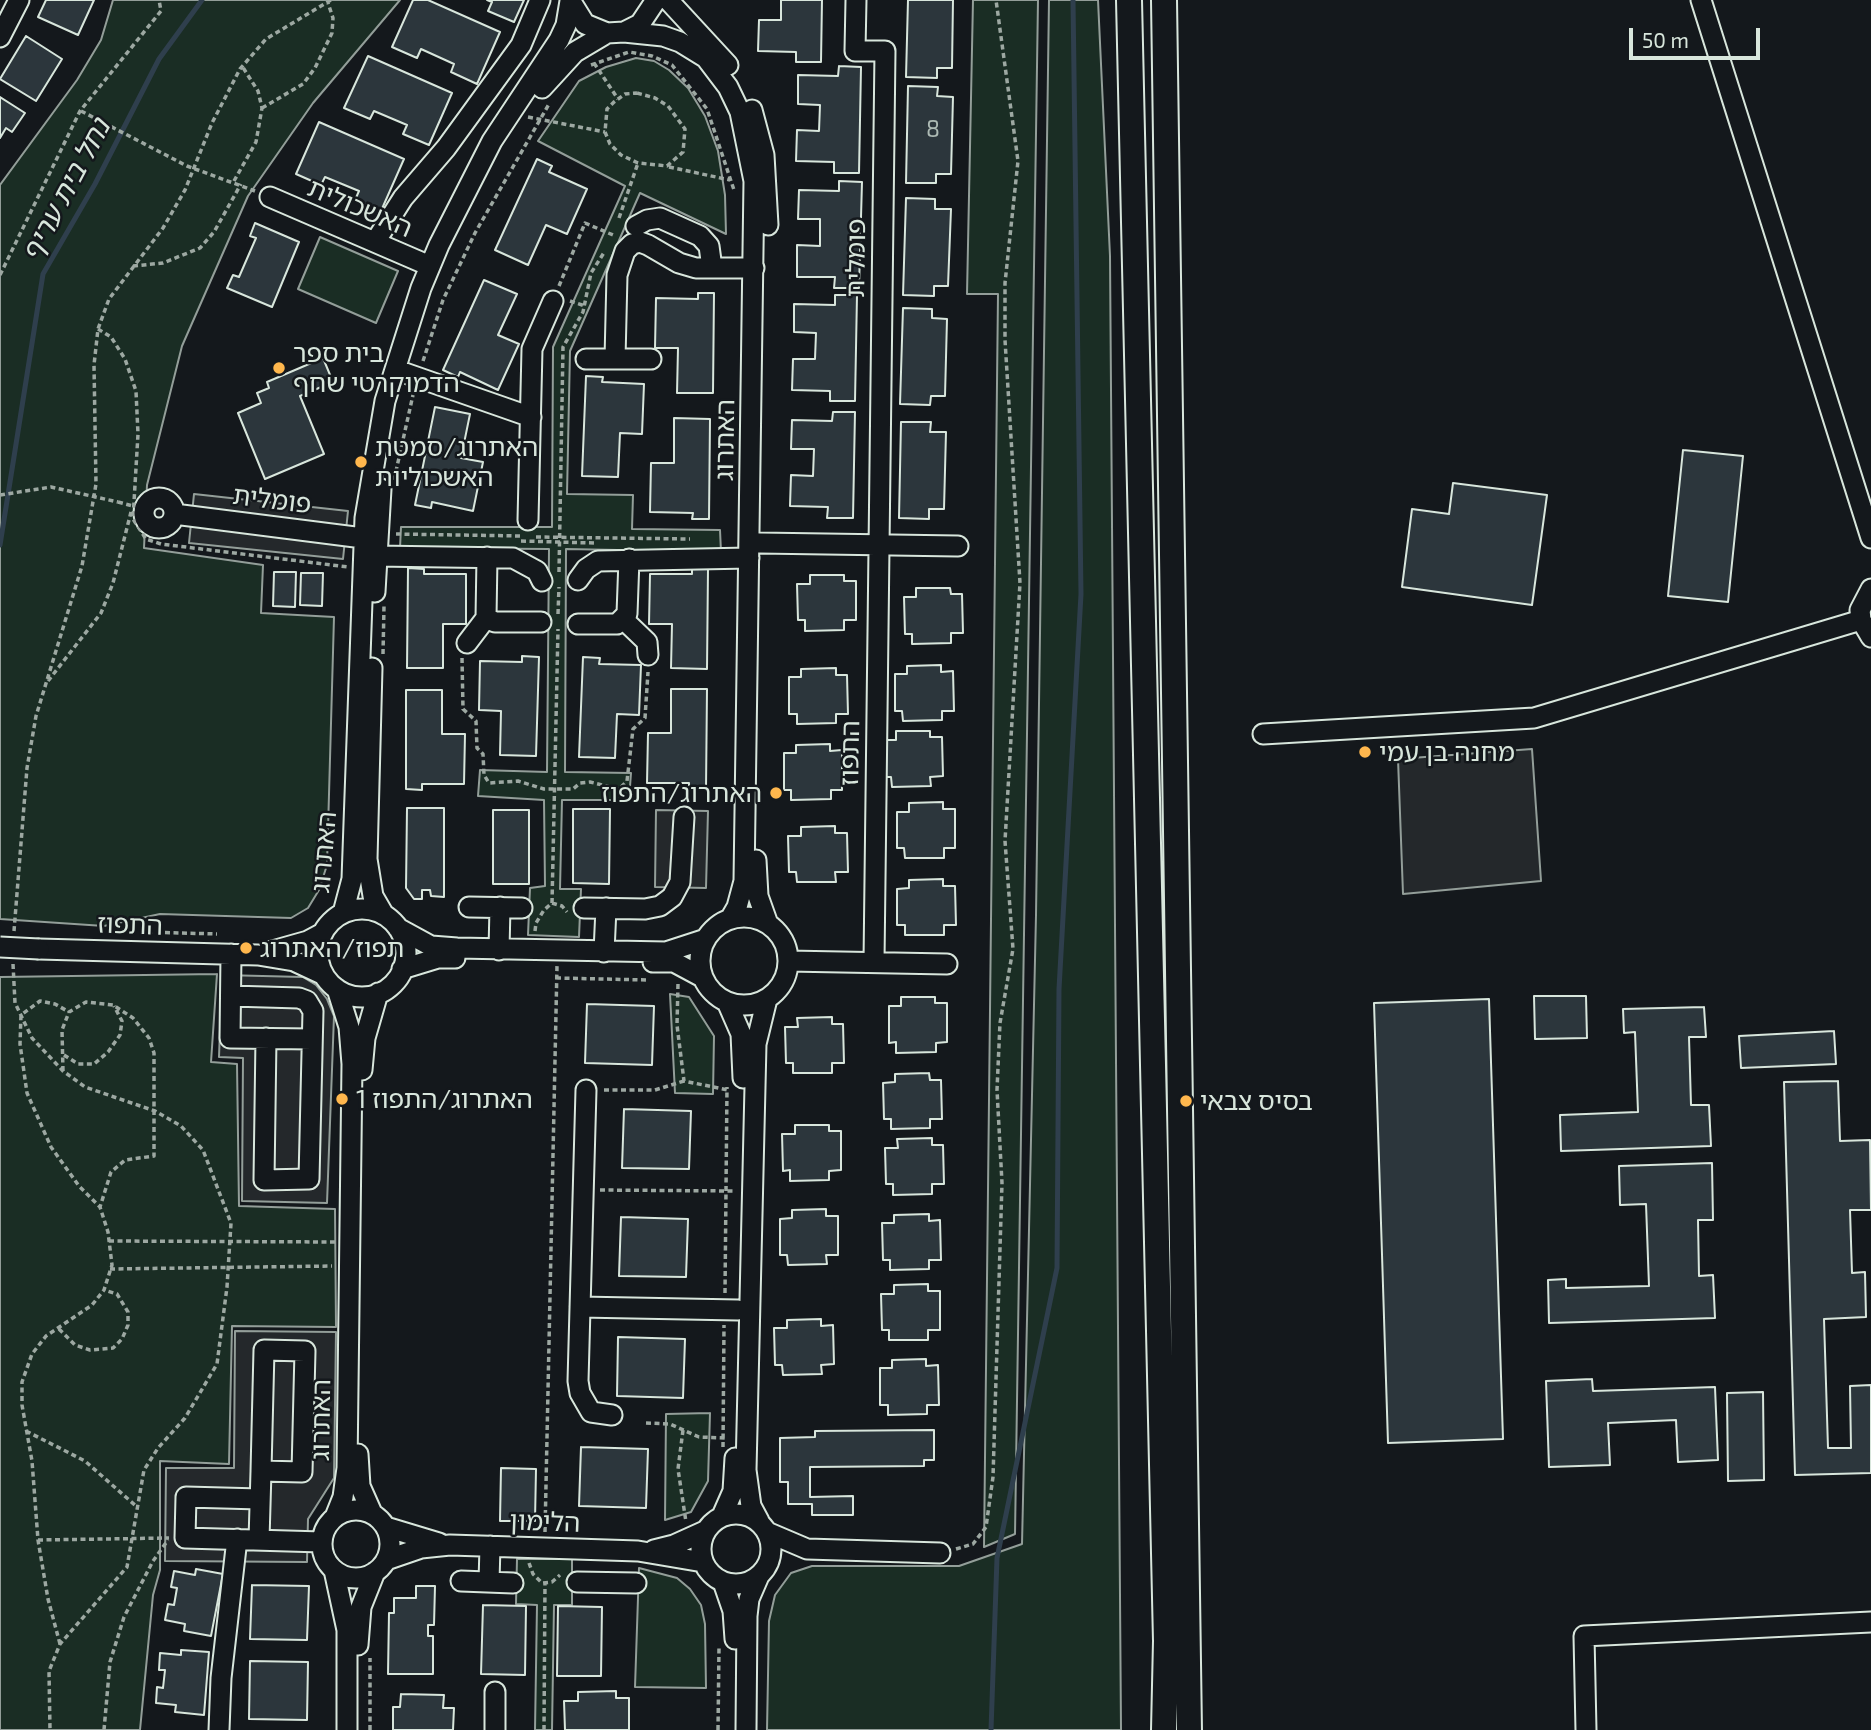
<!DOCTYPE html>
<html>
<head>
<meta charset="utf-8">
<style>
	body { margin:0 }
	#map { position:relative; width:1871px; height:1730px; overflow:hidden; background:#14181c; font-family:"Exo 2",sans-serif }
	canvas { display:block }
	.scale { position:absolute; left:1629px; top:28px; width:131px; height:32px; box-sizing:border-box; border:4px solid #d8e6dc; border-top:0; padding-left:9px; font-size:21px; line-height:24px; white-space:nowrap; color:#d8e6dc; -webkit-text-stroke:5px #14181c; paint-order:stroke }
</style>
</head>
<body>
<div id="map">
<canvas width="1871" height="1730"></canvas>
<div class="scale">50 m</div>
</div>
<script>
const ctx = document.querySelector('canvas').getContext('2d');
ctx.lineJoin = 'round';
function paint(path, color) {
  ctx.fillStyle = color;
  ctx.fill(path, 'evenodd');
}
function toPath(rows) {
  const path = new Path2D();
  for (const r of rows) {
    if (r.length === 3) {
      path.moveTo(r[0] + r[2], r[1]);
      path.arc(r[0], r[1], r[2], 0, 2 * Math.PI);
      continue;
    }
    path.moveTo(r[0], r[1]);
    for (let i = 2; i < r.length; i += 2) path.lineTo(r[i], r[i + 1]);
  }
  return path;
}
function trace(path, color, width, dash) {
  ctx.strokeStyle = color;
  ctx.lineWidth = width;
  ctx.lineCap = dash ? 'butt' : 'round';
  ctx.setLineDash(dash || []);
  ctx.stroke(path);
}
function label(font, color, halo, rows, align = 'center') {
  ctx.font = font + ' "Exo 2","Noto Sans Hebrew",sans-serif';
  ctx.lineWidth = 5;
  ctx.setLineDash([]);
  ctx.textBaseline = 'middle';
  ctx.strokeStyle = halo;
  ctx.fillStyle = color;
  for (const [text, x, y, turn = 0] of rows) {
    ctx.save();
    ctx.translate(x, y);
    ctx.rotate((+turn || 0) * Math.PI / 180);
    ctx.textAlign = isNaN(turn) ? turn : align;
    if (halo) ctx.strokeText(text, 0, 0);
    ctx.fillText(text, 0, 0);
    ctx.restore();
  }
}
const green = toPath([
	[113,0,400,0,313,103,248,196,182,346,147,485,144,548,263,565,261,613,334,617,327,865,319,890,308,908,291,918,160,914,104,926,0,919,0,185,77,80,101,40,113,0],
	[973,0,1038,0,1015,1534,984,1547,998,294,967,294,973,0],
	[1049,0,1098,0,1110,256,1121,1730,767,1730,769,1621,775,1595,791,1573,812,1566,959,1566,1022,1544,1036,915,1049,0],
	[636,58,654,61,669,70,688,88,705,116,718,151,725,195,726,234,640,193,570,351,567,494,633,495,632,529,720,530,721,552,566,549,565,772,631,773,629,800,562,800,560,889,581,889,579,937,528,935,530,888,545,886,544,800,478,796,480,770,547,772,549,549,400,548,401,527,552,527,553,347,625,186,538,141,579,81,606,67,636,58],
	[320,237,398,271,376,323,298,289,320,237],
	[217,974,211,1062,237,1064,239,1206,335,1209,336,1327,232,1326,229,1464,160,1461,160,1570,153,1595,140,1730,0,1730,0,977,217,974],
	[670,994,689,997,714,1036,713,1094,675,1093,670,994],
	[710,1413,708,1481,691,1512,665,1520,666,1414,710,1413],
	[517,1559,572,1559,572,1605,554,1605,552,1730,535,1730,537,1605,516,1604,517,1559],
	[639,1568,677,1578,690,1589,701,1605,705,1624,706,1688,635,1687,639,1568]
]);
const parking = toPath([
	[194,494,348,511,343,559,189,543,194,494],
	[1532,749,1541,881,1403,894,1398,759,1532,749],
	[656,810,708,811,706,888,655,887,656,810],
	[222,975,303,977,316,985,327,999,334,1016,327,1203,242,1201,243,1058,219,1057,222,975],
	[235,1331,336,1332,334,1478,308,1519,307,1562,165,1561,166,1468,234,1468,235,1331]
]);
const stream = toPath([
	[0,545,43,274,95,184,159,59,202,0],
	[991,1730,997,1558,1057,1268,1059,989,1081,594,1073,0]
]);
const building = toPath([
	[46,0,94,0,78,35,38,17,46,0],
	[413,0,428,0,500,32,477,84,451,72,454,64,421,49,417,58,392,47,413,0],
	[487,0,524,0,514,22,488,11,492,2,487,0],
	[781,0,822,0,821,62,796,62,796,52,758,51,759,20,781,20,781,0],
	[908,0,953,0,952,68,937,68,937,78,906,77,908,0],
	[26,36,62,59,36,101,0,79,26,36],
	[368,56,452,93,429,145,403,134,407,125,374,111,370,119,344,108,368,56],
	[839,66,861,67,859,173,834,173,834,162,796,161,797,130,819,131,820,105,798,104,798,75,838,76,839,66],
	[908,86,938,87,937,96,953,97,951,174,936,174,936,183,906,183,908,86],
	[0,97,25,113,12,132,6,128,0,138,0,97],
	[319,122,404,159,381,211,355,200,359,191,325,177,321,185,296,174,319,122],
	[537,159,552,166,549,172,587,189,567,234,546,225,528,265,495,250,537,159],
	[839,181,862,182,859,288,834,288,835,277,797,277,797,245,820,246,820,219,798,219,799,190,839,191,839,181],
	[906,198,935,199,935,209,951,209,948,286,934,286,934,296,903,295,906,198],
	[255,223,299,242,272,307,227,288,233,275,239,277,256,238,250,236,255,223],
	[484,280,517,294,498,335,519,344,498,390,460,372,458,377,443,370,484,280],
	[698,293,714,293,713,393,677,393,678,348,655,348,656,298,698,299,698,293],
	[835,295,857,295,855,401,830,401,830,391,792,390,793,359,815,359,816,333,794,332,794,304,835,305,835,295],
	[903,308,932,309,932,318,947,319,945,396,931,396,930,405,900,404,903,308],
	[323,358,333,382,300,396,324,454,265,479,238,413,261,403,257,393,269,388,267,382,323,358],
	[586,376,603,377,602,382,644,384,642,434,620,433,618,477,582,476,586,376],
	[435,407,470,414,461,458,483,462,473,511,432,502,431,508,415,505,435,407],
	[833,412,855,412,853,518,827,518,828,507,790,506,791,475,813,476,814,449,791,449,792,420,832,421,833,412],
	[674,418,710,419,709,519,692,519,693,513,650,512,651,463,674,463,674,418],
	[901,422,931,422,930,432,946,432,944,509,929,509,929,519,899,518,901,422],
	[1683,450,1743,456,1728,602,1668,596,1683,450],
	[1453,483,1547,495,1532,605,1402,587,1412,509,1449,514,1453,483],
	[408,568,424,569,424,574,466,574,466,624,443,624,443,668,407,668,408,568],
	[692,569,708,569,707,669,671,668,672,624,649,624,650,574,692,574,692,569],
	[274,572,296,572,295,607,273,606,274,572],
	[301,573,323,573,322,606,300,605,301,573],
	[810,575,844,575,844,581,856,581,856,620,844,620,844,630,805,631,805,620,798,620,797,584,810,584,810,575],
	[916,588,950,588,951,594,962,594,963,633,951,633,951,643,912,644,912,634,905,634,904,597,916,597,916,588],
	[522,656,539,657,536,756,500,755,501,711,479,710,480,661,522,662,522,656],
	[583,657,600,658,599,664,641,665,639,715,617,714,615,758,579,757,583,657],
	[941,665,941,672,953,671,954,711,942,711,942,720,903,721,902,711,895,711,895,674,907,674,907,666,941,665],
	[836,668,836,675,847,675,848,714,836,714,836,723,797,724,797,714,789,714,789,677,801,677,801,669,836,668],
	[671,689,707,689,706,789,689,789,689,783,647,783,648,733,671,733,671,689],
	[406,690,442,690,442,734,465,734,464,784,422,784,422,790,406,789,406,690],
	[896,731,930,731,930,737,942,737,943,776,930,777,931,786,892,787,891,777,884,777,883,740,896,740,896,731],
	[830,744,830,751,842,750,842,790,831,790,831,799,791,800,791,790,784,790,784,753,796,753,796,745,830,744],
	[943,802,943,809,955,809,955,848,944,848,944,858,905,858,904,848,897,848,897,812,909,812,909,803,943,802],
	[407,808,444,808,444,897,431,896,430,890,422,890,422,899,414,899,406,888,407,808],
	[573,809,610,809,609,884,573,883,573,809],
	[493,810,529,810,529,884,493,884,493,810],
	[835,826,835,833,847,833,848,872,835,872,836,882,797,882,796,872,789,872,788,836,801,836,801,827,835,826],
	[943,879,943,886,955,886,956,925,944,925,944,935,905,935,905,925,897,925,897,889,909,888,909,880,943,879],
	[1534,996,1586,996,1587,1038,1535,1039,1534,996],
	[901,997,935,997,935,1003,947,1003,947,1042,936,1043,936,1052,896,1053,896,1042,889,1043,889,1006,901,1006,901,997],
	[1489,999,1503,1439,1388,1443,1374,1003,1489,999],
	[587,1004,654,1006,652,1065,585,1063,587,1004],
	[1704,1007,1706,1037,1689,1037,1691,1105,1709,1105,1711,1146,1561,1151,1560,1115,1638,1112,1635,1032,1624,1033,1623,1009,1704,1007],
	[832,1017,832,1024,843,1024,844,1063,832,1063,832,1073,793,1073,793,1063,786,1063,785,1027,798,1027,797,1018,832,1017],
	[1834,1031,1836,1064,1741,1068,1739,1036,1834,1031],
	[929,1073,930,1080,941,1080,942,1119,930,1119,930,1128,891,1129,891,1119,884,1119,883,1083,895,1082,895,1074,929,1073],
	[1838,1081,1840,1141,1870,1140,1871,1210,1850,1210,1852,1273,1865,1272,1866,1317,1824,1319,1828,1448,1851,1448,1850,1386,1871,1385,1871,1473,1795,1475,1784,1082,1838,1081],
	[624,1109,691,1111,689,1169,622,1168,624,1109],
	[795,1125,829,1125,829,1131,841,1131,841,1170,829,1171,829,1180,790,1181,790,1170,783,1171,782,1134,795,1134,795,1125],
	[932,1138,932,1145,943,1145,944,1184,932,1184,932,1194,893,1195,893,1184,886,1184,885,1148,898,1148,897,1139,932,1138],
	[1712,1163,1713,1220,1698,1220,1699,1276,1713,1275,1715,1318,1549,1323,1548,1280,1566,1279,1566,1288,1649,1286,1646,1204,1620,1205,1619,1166,1712,1163],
	[826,1209,826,1216,838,1216,838,1255,826,1255,827,1264,788,1265,787,1255,780,1255,780,1219,792,1218,792,1210,826,1209],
	[929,1214,929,1221,940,1220,941,1260,929,1260,929,1269,890,1270,890,1260,883,1260,882,1223,894,1223,894,1215,929,1214],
	[621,1217,688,1219,686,1277,619,1276,621,1217],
	[928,1284,928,1291,940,1291,940,1330,928,1330,928,1340,889,1340,889,1330,882,1330,881,1294,894,1294,894,1285,928,1284],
	[821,1319,821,1326,833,1325,834,1364,821,1365,822,1374,783,1375,782,1365,775,1365,774,1328,787,1328,787,1320,821,1319],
	[618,1337,685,1339,683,1398,617,1396,618,1337],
	[926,1359,926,1366,938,1365,939,1405,927,1405,927,1414,888,1415,888,1405,880,1405,880,1368,892,1368,892,1360,926,1359],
	[1592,1379,1593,1391,1715,1387,1718,1460,1678,1462,1676,1420,1608,1423,1610,1465,1549,1467,1546,1381,1592,1379],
	[1763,1392,1764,1480,1728,1481,1727,1393,1763,1392],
	[934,1430,934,1460,924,1460,924,1466,810,1467,810,1497,853,1496,853,1515,812,1515,812,1504,788,1504,788,1482,780,1482,780,1438,815,1437,815,1431,934,1430],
	[581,1447,648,1449,646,1508,579,1506,581,1447],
	[501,1468,536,1469,535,1521,500,1521,501,1468],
	[196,1569,223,1574,211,1636,184,1631,185,1624,165,1620,168,1604,174,1605,177,1588,171,1587,174,1571,195,1575,196,1569],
	[252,1585,309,1586,307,1640,250,1639,252,1585],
	[416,1586,435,1586,434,1625,428,1625,428,1636,433,1636,433,1674,388,1674,389,1613,394,1613,394,1598,416,1598,416,1586],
	[483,1605,526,1606,525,1675,481,1674,483,1605],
	[558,1606,602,1607,601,1676,557,1676,558,1606],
	[181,1650,209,1652,204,1715,175,1712,176,1705,156,1703,157,1687,163,1688,165,1670,159,1670,160,1653,181,1655,181,1650],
	[250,1661,308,1662,307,1720,249,1719,250,1661],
	[616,1691,616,1698,629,1698,629,1730,565,1730,564,1701,578,1701,578,1692,616,1691],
	[401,1694,444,1695,443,1708,454,1708,453,1730,393,1730,393,1707,400,1707,401,1694]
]);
const path = toPath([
	[594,63,618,99],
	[591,65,629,52,652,56,672,65,707,109,734,190],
	[637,93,655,98,668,106,685,129,683,152,667,166,638,163,621,155,610,144,605,132,607,109,614,102,625,94,637,93],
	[262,108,303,84,315,68,332,33,333,18,328,3],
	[81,111,187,166,255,191],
	[528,117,605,132],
	[669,167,730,180],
	[234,181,256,142,262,108,258,91,242,66],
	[619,218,638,163],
	[133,266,163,263,200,248,214,232,241,184],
	[0,275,80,111,161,11,159,0],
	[559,286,585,223,613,235],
	[570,301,585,306],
	[98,329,111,337,125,359,136,391,138,434,133,519,146,539,161,544,348,567],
	[423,361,443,300,475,233,549,104],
	[394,480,413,395],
	[118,502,144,509],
	[396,534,522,536],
	[536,537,690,539],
	[521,541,594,543],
	[559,572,563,347,583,312,591,273,605,251],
	[558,614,559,587],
	[383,654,384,606],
	[462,658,463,709,476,721,477,748,483,754,484,775,489,783,518,781,544,789,573,789,580,783,590,782,619,789,627,781,633,729,645,718,648,672],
	[48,681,101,613,113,583,131,512],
	[552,903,558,629],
	[14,931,27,768,36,716,82,566,96,484,94,365,98,329,109,299,163,228,185,190,212,123,240,69,266,39,331,0],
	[535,931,536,923,544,910,552,903,562,906,567,912],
	[148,932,217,934],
	[13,964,15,1003,32,1038,63,1071,85,1087,155,1111,181,1126,203,1150,231,1223,227,1287,217,1364,185,1418,158,1448,144,1470,127,1567,60,1644,49,1671,50,1730],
	[556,978,649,980],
	[678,984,677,1025,684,1081,728,1090],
	[64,1055,78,1064,94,1064,108,1052,120,1035,122,1021,114,1006],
	[63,1071,62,1030,69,1012,86,1002,113,1005,133,1018,149,1038,154,1053,154,1156,125,1160,111,1172,100,1207],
	[604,1090,655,1090,684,1081],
	[600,1190,736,1191],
	[109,1241,335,1242],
	[110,1269,332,1266],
	[725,1293,727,1087],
	[59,1329,75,1345,90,1350,113,1348,122,1339,128,1325,128,1312,117,1294,104,1290],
	[646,1423,670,1424,699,1437,725,1438],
	[683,1430,678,1469,686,1522],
	[26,1431,85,1461,136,1506],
	[723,1447,724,1325],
	[545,1532,557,966],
	[38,1540,169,1538],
	[956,1549,973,1544,986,1527,993,1477,1002,1183,997,1090,1000,1023,1013,949,1005,841,1020,583,1005,340,1005,283,1018,161,996,0],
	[529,1563,533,1574,542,1583,552,1582,560,1575],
	[60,1644,48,1599,38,1540,32,1461,22,1405,22,1382,32,1354,46,1336,92,1305,104,1290,112,1265,108,1232,100,1207,79,1186,51,1147,27,1093,20,1044,21,1015,40,1001,55,1004,69,1012],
	[104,1730,110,1662,124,1617,153,1561,168,1540],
	[370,1730,370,1658],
	[544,1730,545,1582],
	[718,1730,719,1648]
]);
const minor = toPath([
	[570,0,585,24,607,33,624,32,640,24,656,0],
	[668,0,728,65],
	[856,0,855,51,885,51,874,962],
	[1701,0,1871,538],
	[624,32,663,36,680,42,706,58,728,87,740,112,754,181,744,881,737,907,730,919],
	[0,37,19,0],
	[542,88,575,52,607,33],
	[752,110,764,155,768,225],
	[270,197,430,266],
	[636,226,647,220,660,218,700,236,709,246,712,268],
	[375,242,403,198,446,148,521,45,540,0],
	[586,359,651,359],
	[615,359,617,275,625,251,632,244,640,242,648,245,679,263,696,268,754,268],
	[405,373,531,417],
	[159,513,15],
	[174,514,363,538],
	[528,520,532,349,553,301],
	[759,543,958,546],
	[376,556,513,558,537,571,542,581],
	[487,557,486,618,495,622,541,622],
	[578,580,586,569,598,561,749,558],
	[1871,589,1860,610,1861,620,1871,637],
	[375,592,381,489],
	[623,619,647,642,648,655],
	[578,624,617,624,627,614,629,559],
	[467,643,486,618],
	[372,668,367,859,373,896,384,915],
	[1263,734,1534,718,1861,620],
	[756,860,758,896,768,924],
	[469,907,522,908],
	[584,908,645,909,660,906,672,897,680,882,684,817],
	[362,953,44],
	[343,913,352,879,365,518,385,401,421,288,439,245,492,141,559,40,566,25,570,1],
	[744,961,44],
	[398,928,431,946,457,948,666,952,706,939],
	[39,949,258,955,294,961,324,975],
	[499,950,500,907],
	[269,952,308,941,323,933],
	[604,952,606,908],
	[231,954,230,1038,312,1039],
	[788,961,947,964],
	[653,962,674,962,702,977],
	[402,969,438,958,455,958],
	[231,996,299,998,307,1001,313,1011,309,1179,264,1180,266,1038],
	[727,1002,741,1034,743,1078],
	[362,1070,365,1038,378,993],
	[586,1090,578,1381,580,1393,591,1412,612,1415],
	[580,1307,738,1310],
	[358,1454,360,1486,372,1513],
	[260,1499,186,1497,185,1538,322,1542],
	[356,1544,34],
	[736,1549,35],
	[722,1516,733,1491,735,1458],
	[335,1517,343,1497,347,1468,352,1064,349,1027,337,989],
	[759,1521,751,1506,746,1470,756,1044,767,999],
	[386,1527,439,1543],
	[767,1532,807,1549,940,1553],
	[259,1540,261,1471,264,1350,305,1351,302,1472,261,1471],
	[654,1550,674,1545,705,1531],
	[386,1560,421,1548,450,1545,638,1551,703,1562],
	[334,1570,347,1630,347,1730],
	[461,1581,513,1583],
	[489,1582,490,1546],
	[577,1582,636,1583],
	[723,1582,733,1611,735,1639],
	[358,1645,361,1607,375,1572],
	[219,1730,221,1678,237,1539],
	[495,1730,495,1692],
	[746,1730,747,1616,749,1599,759,1576],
	[1586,1730,1584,1636,1871,1622]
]);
const major = toPath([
	[1129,0,1166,1641,1164,1730],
	[1164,0,1189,1730]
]);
const pathBridge = toPath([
	[0,495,51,487,118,502]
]);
const minorBridge = toPath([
	[0,947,39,949]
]);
const markers = [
	[279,368,7,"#ffb74d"],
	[361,462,7,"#ffb74d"],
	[1365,752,7,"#ffb74d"],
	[776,793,7,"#ffb74d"],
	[246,948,7,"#ffb74d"],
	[342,1099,7,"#ffb74d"],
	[1186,1101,7,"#ffb74d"]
];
const numberNames = [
	["8",933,129]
];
const streetNames = [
	["האשכולית",360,208,23],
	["פומלית",856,258,-89],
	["האתרוג",725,440,-89],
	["פומלית",272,500,7],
	["התפוז",850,753,-89],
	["האתרוג",324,852,-85],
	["התפוז",130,925,2],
	["האתרוג",321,1420,-89],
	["הלימון",545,1522,2]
];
const poiNames = [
	["בית ספר",293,353],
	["הדמוקרטי שחף",293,383],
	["האתרוג/סמטת",375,447],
	["האשכוליות",375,477],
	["מחנה בן עמי",1379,752],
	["האתרוג/התפוז",762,793,"right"],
	["תפוז/האתרוג",260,948],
	["האתרוג/התפוז 1",356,1099],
	["בסיס צבאי",1200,1101]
];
const waterNames = [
	["נחל בית עריף",66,190,-62]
];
paint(green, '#1a2d24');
trace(green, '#939e99', 2);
paint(parking, '#24282b');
trace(parking, '#939e99', 2);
trace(stream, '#2f3f4d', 5);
paint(building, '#2c363c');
trace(building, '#d8e6dc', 2);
trace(minor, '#d8e6dc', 23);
trace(major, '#d8e6dc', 28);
trace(path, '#9da8a2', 3.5, [5, 3.5]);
trace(minor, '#14181c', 19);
trace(major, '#14181c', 24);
trace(minorBridge, '#d8e6dc', 23, []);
trace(pathBridge, '#9da8a2', 3.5, [5, 3.5]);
trace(minorBridge, '#14181c', 19);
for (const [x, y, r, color] of markers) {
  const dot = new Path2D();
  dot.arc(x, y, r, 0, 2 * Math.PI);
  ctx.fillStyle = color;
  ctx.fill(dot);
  trace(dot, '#14181c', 2.5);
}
label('23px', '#adbab4', null, numberNames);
label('26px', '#d8e6dc', '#14181c', streetNames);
label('26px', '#d8e6dc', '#14181c', poiNames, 'left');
label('italic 28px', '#d8e6dc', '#14181c', waterNames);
</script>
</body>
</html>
